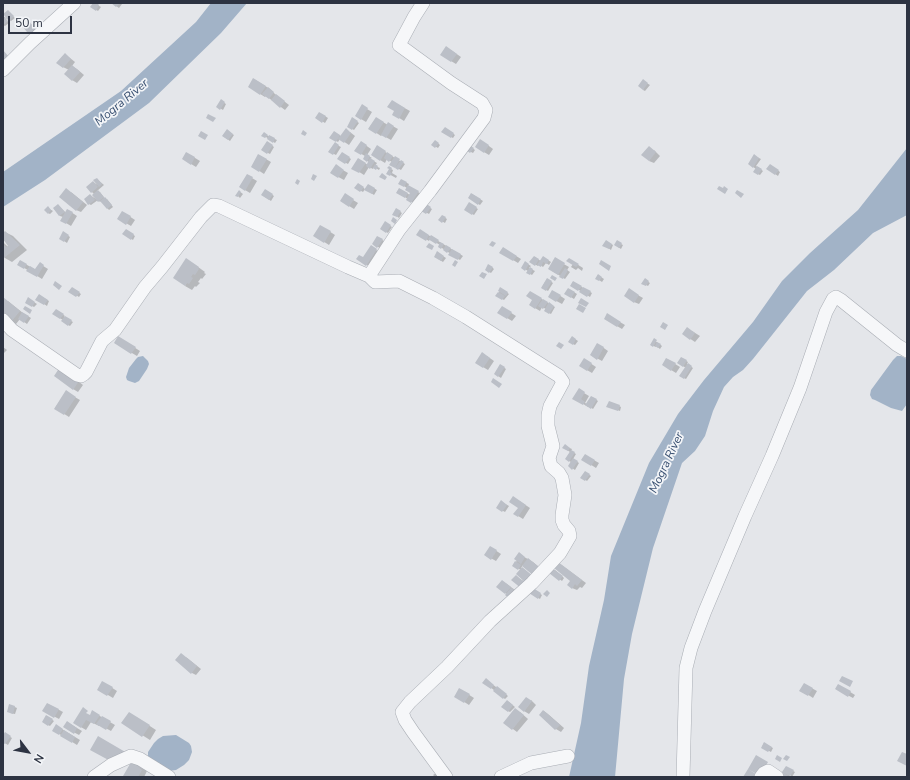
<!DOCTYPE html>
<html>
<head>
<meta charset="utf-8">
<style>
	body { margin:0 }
	#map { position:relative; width:910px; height:780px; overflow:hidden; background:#e4e6ea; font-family:"Nunito Sans",sans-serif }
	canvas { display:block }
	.frame { position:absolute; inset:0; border:4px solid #2d3342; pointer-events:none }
	.north { position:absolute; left:8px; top:732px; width:40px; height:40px; -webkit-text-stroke:3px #f3f5f8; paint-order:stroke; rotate:122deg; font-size:11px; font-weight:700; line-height:16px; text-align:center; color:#2d3342 }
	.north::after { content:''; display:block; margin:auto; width:14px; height:18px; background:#2d3342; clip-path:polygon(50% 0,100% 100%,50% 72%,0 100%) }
	.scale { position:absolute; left:8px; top:16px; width:64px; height:18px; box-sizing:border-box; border:2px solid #2d3342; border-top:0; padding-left:5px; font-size:12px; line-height:14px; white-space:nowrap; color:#2d3342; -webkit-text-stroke:3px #f3f5f8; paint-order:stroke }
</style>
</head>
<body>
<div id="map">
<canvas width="910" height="780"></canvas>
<div class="frame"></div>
<div class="north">N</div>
<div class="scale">50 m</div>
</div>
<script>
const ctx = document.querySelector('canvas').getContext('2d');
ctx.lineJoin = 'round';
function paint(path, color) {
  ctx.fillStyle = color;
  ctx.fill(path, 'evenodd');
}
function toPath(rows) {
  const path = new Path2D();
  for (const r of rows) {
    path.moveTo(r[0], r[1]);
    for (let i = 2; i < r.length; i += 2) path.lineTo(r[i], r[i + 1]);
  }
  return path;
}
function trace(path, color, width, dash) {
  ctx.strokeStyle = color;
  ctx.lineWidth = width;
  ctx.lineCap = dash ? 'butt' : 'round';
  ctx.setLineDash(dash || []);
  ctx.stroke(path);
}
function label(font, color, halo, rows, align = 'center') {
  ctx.font = font + ' "Nunito Sans",sans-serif';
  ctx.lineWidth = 3.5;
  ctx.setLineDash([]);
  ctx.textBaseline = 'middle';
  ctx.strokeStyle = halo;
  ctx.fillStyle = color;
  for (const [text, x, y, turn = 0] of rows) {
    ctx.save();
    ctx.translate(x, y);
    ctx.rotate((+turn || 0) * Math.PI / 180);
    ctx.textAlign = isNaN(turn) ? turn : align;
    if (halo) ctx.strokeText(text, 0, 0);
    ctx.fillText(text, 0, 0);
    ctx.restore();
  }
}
const water = toPath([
	[211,3,247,3,221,33,149,103,45,180,3,207,3,172,121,91,196,22],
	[907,148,907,215,873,233,834,270,807,291,753,359,743,370,733,377,724,387,713,411,705,436,695,451,682,463,653,548,632,634,624,679,615,777,569,777,581,723,589,666,604,600,611,556,649,463,678,414,704,380,753,322,782,281,810,253,858,210],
	[143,356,148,361,149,364,147,369,139,381,135,383,129,381,127,380,126,377,129,368,136,359,138,357],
	[897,356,901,356,907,359,907,404,902,411,891,408,875,400,872,399,870,395,871,390,893,360],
	[176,735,189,743,191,746,192,752,189,760,184,765,176,770,168,771,148,758,148,752,154,743,158,739,163,736]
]);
const shadow = toPath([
	[94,3,101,7,98,11,92,7],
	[112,3,120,3,122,4,119,8],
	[8,11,15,18,11,21,5,18,9,23,5,26,3,25,3,16,8,19],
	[451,50,461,57,456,64,451,61],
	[65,54,75,62,72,66,77,69,84,75,77,83,72,80,69,70,63,67],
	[254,79,270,89,275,94,289,105,285,110,266,96,265,97,249,87],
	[645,82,650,85,645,91,643,90],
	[221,101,226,104,223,110,218,107],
	[392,101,410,111,404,121,393,114,395,111],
	[362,106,372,112,366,122,356,116],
	[320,113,328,118,325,123,317,118],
	[376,118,388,125,389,124,398,129,391,140,382,135,381,136,369,128],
	[353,119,359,123,354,130,348,126],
	[445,128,455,135,453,138,442,132],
	[227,131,234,135,230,141,223,136],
	[334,132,341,136,350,132,355,136,349,145,340,139,338,142,331,138],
	[264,134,277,140,275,143,263,135],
	[435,141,440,145,438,148,433,145],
	[267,142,274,147,270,154,262,150],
	[361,142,371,149,367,155,372,158,370,159,377,163,375,166,380,168,379,170,374,167,373,169,369,167,364,175,353,168,358,159,368,165,369,162,364,159,365,156,356,151],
	[485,143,493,149,489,155,484,152],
	[335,144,341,147,336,155,330,152],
	[469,146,475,150,473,153,467,150],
	[377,147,405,164,401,170,391,165,392,162,387,159,385,163,372,155],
	[654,150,660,156,654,163,649,161],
	[187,153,200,161,196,167,183,159],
	[342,153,351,159,348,164,339,159],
	[259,155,271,162,264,174,252,166],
	[755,156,761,159,756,166,763,171,760,175,754,172,756,169,749,164],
	[770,165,780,172,778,176,768,169],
	[336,166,348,173,344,180,331,173],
	[389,168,393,170,392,173,397,176,396,178,387,173,390,169],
	[247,175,257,181,250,193,240,187],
	[97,179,104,185,97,191,100,192,105,199,107,199,113,207,109,210,101,201,100,202,98,200,91,205,89,204,90,195,96,199,94,194,87,187,93,182,98,185],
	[401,180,409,184,408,186,423,195,416,205,398,192,400,189,410,195,411,192,407,188,399,183],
	[358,184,365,189,368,185,377,190,374,195,365,189,363,192,356,188],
	[265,190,274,196,271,201,262,195],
	[239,191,243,194,240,198,237,195],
	[71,192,87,205,81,212,76,210],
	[472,194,483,201,480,205,469,198],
	[345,195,358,203,354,209,341,201],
	[469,204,478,209,474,215,466,210],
	[58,205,66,213,68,210,77,216,71,226,61,220,63,217,60,216,54,209],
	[425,205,432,209,429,214,422,210],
	[48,208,53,211,50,214,48,213],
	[397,210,402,213,399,218,394,214],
	[123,212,135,220,131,226,119,219],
	[442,216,447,219,445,223,440,220],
	[385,223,392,227,388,233,381,229],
	[321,226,335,235,329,245,315,236],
	[126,230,135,236,133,240,124,234],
	[420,230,463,256,460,260,439,246,440,245,430,239,429,241,418,234],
	[5,232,13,236,27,250,12,262,5,258,3,255,3,242,8,247,10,246,3,238,3,234],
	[64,233,70,237,67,243,60,238],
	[377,237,384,241,380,248,373,244],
	[606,241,613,245,611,250,604,245],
	[617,242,623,245,621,249,615,245],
	[371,247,381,253,372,268,358,259,364,259],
	[503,248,521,259,518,263,500,252],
	[438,253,446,258,443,262,435,257],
	[534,257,541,261,543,257,551,262,549,265,546,263,543,267,539,264,538,266,531,262],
	[555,259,569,267,567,270,570,272,565,279,549,269],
	[569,259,583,268,582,271,578,268,576,270,571,267,573,264],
	[20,261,36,270,40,264,48,269,42,279,18,264],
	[526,263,531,266,529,268,535,271,532,275,527,272,528,271,523,268],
	[194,264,205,272,204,273,206,274,202,279,201,278,198,282,200,283,196,287,195,286,192,290,185,286],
	[489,265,494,269,491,273,486,270],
	[598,275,604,279,602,282,596,278],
	[547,279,553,283,548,291,542,287],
	[645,280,650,283,648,286,643,283],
	[573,282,592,293,590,297,571,285],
	[72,288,81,294,79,297,70,291],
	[501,289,509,294,504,300,497,296],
	[569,289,577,294,574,299,566,294],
	[629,290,643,298,639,304,634,302],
	[553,291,565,299,562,304,549,297],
	[530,292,555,307,551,314,545,311,546,309,542,307,540,311,530,305,533,299],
	[39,295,49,301,47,306,37,299],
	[29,299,37,304,34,307,26,302],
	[8,301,23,313,31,318,27,324,20,319,16,324,11,321],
	[502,307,516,316,512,321,499,313],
	[56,310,65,316,64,317,73,322,70,326,62,321,63,320,53,314],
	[608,315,625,325,622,329,605,319],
	[692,331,700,336,695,342,683,334],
	[118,337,140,351,137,356,115,343],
	[572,337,578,341,575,345,569,342],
	[654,340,662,346,660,349,656,346,656,347,651,345],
	[598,344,608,351,602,361,591,355],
	[3,347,7,350,3,354],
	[487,356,494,361,488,370,483,367],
	[681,358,688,362,687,364,693,368,686,379,680,376,686,368,678,363],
	[584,359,596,367,592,373,580,366],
	[667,359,680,367,676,373,663,365],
	[500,365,506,369,501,378,495,374],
	[65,371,83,385,78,392,73,389],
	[579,390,589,396,585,403,587,404,592,397,598,401,593,409,589,406,588,407,574,398],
	[66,392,80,400,69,417,55,408],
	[619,406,621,407,620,411,610,407],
	[565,446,572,449,571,451,576,454,573,459,579,463,575,470,569,466,571,462,566,459,570,452,564,448],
	[585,455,599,463,596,468,582,459],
	[585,472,591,476,587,481,582,477],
	[518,500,530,508,523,519,515,514,519,507],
	[502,502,509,506,505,512,498,508],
	[495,550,501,554,496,561,485,555],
	[519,554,533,562,544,571,523,565,521,568,537,580,524,582,516,577,524,581,524,580,521,570,514,566,517,560],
	[559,563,586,583,582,588,580,587,577,590,572,588,571,581],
	[555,570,564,578,562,581,550,572],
	[502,581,507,584,515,590,507,594,505,593],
	[533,589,542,595,540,599,531,593],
	[186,657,201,669,196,675,192,673],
	[488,681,508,696,505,699,484,682],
	[103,682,117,691,113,698,98,689],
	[804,684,817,691,813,698,801,690],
	[839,685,855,695,853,698,836,689],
	[460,689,474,698,469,705,455,696],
	[531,700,536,705,529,714,524,711],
	[509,702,515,707,510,712,508,711],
	[48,704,63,712,59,719,44,711],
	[10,705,17,708,15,714,10,713],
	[544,711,548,714,564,728,561,732,556,729,540,715],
	[93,712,115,725,111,731,100,725,99,726,91,722,86,730,74,723,90,716],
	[520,712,528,719,517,732,505,723],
	[46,716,54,721,50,726,43,722],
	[136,717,156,730,150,740,123,723],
	[67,722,82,731,79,735,64,727],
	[57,726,80,740,77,745,53,730],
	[5,734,12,738,8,745,3,742,3,737],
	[764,743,773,748,771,752,762,747],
	[134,759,147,771,144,777,127,777],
	[786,767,795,772,792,777,790,775,788,777,782,773],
	[436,773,440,777,435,777,433,775]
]);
const building = toPath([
	[93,3,97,3,99,5,96,11,90,7],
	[111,3,120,3,116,7],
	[8,10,14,16,9,21,3,14],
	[3,16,8,21,3,25],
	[29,21,38,32,31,37,23,27],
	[446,46,457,54,451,62,440,55],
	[3,50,9,57,3,63],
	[65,53,71,59,63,68,56,63],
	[72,65,80,72,72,81,64,74],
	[253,78,266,86,260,95,248,87],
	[643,79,648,83,643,90,638,86],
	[268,87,274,92,269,99,262,94],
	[276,94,285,101,280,108,271,100],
	[221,99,225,102,220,110,216,107],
	[392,100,405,108,399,119,392,115,394,111,387,107],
	[362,104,368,108,361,120,355,116],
	[319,112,326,116,322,123,315,118],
	[208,114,216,118,213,122,206,118],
	[352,117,358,121,352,130,347,127],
	[376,117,384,122,376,134,368,129],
	[388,122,394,126,386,138,381,135],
	[445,127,454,133,451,138,441,132],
	[346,128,351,133,344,143,338,139],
	[227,129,233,134,228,140,222,136],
	[303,130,307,133,305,136,301,134],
	[201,131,208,135,205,140,198,136],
	[334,131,340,135,336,142,329,138],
	[264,132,268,135,265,138,261,136],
	[269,135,275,138,273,143,267,139],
	[480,139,489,145,484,153,475,147],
	[435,140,439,143,435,148,431,145],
	[267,141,273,145,267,154,261,150],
	[361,141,367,145,361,155,354,151],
	[335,142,339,145,333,155,328,152],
	[377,145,386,151,380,161,371,155],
	[469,145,474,148,470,153,466,150],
	[649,146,656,152,649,161,641,155],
	[186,152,195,157,191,165,182,159],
	[342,152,350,157,345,164,337,159],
	[387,152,393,156,389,162,384,158],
	[366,153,370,156,367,162,363,159],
	[258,154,267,159,259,172,251,167],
	[754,154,759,158,753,168,748,164],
	[395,156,400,159,395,168,389,165],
	[358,158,366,163,359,173,351,169],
	[370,158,375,161,370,169,366,166],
	[401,160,404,162,398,170,395,168],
	[336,164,344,170,338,178,330,173],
	[375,164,378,166,376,170,373,168],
	[770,164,779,170,775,175,766,169],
	[389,166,392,168,390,172,392,173,390,176,386,174,389,169,387,168],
	[757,166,762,169,758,175,753,172],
	[382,173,387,177,385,180,379,177],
	[247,174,253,177,245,191,239,187],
	[313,174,317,176,314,181,311,179],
	[97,178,102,184,99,187,93,180],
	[297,179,300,181,298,185,295,183],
	[401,179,407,182,404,187,398,184],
	[93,181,98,187,91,193,86,187],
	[358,183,364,187,360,192,354,188],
	[368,184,375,188,372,194,364,190],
	[408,185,419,191,411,203,406,200,410,193,405,190],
	[719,186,723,188,724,186,728,189,725,194,717,189],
	[66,188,83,202,76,211,59,197],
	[399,188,408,193,405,198,396,193],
	[265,189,273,194,269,200,261,195],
	[98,190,104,197,98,202,92,195],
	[239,190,241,192,238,197,235,196],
	[737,190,744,194,741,198,735,193],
	[345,193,354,199,349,207,340,201],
	[471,193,481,199,478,205,468,198],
	[90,194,95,200,88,205,84,199],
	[105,197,112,205,107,209,100,201],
	[469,202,477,207,472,215,464,210],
	[425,203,431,207,426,214,421,211],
	[58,204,65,212,59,216,53,208],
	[48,206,51,210,48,214,44,210],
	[396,208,401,211,397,217,392,215],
	[67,209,73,212,66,224,60,221],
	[122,211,131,216,126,225,117,219],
	[442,215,446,217,442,223,438,220],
	[393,217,397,220,395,224,391,221],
	[385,221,391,225,386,233,380,229],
	[320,225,331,231,324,243,313,236],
	[126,229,134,234,131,240,122,234],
	[420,229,429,235,426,241,416,235],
	[5,231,20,245,4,258,3,257,3,244,6,247,8,246,3,239,3,233],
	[63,231,69,235,64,242,59,239],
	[431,235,439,240,436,244,428,239],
	[377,236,383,239,377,248,372,244],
	[606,240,612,244,609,249,602,246],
	[617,240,622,243,619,248,614,245],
	[492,241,496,243,493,247,489,245],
	[440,242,444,244,441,249,438,247],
	[429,243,434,246,432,250,426,247],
	[371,245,377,249,366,266,356,259,359,255,363,257],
	[446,245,451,248,447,253,443,250],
	[503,247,517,256,513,261,499,253],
	[452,249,461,254,458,260,448,255],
	[437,251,444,256,441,261,434,257],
	[534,256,539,259,535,266,529,262],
	[543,256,549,260,547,264,543,262,541,267,537,265],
	[555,257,565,263,558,275,548,269],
	[186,258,199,267,198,268,199,269,195,275,193,274,191,277,193,278,189,284,187,283,185,286,173,278],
	[569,258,579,264,576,267,566,261],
	[20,260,27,264,24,269,17,265],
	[455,260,458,262,455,267,452,265],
	[601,260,611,266,609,271,599,264],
	[525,261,529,264,525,271,521,268],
	[40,262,44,265,37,277,26,271,30,266,35,269],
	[488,264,493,267,489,273,485,270],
	[530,267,533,269,530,275,526,273],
	[565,268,568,270,563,279,559,277],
	[482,272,487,274,484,279,479,276],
	[598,274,602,277,599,281,595,279],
	[552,275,557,278,555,281,550,278],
	[547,278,552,281,546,291,541,288],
	[645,278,649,281,646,286,641,284],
	[55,281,62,286,59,290,53,285],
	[573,281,582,286,578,291,570,286],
	[72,287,80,292,76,297,68,292],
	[500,287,508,292,506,296,498,291],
	[583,287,591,291,587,297,579,292],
	[568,288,575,292,571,298,564,294],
	[629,288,639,295,634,303,624,296],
	[552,290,561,295,556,302,548,297],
	[530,291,542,298,535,309,529,305,532,300,526,296],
	[498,292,505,296,502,300,495,296],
	[39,294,48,300,44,305,35,300],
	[3,297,20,311,11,322,3,316],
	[28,297,35,302,32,307,25,303],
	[581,298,589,303,586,307,578,303],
	[543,299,548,302,543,309,538,306],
	[549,302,554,306,549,314,544,311],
	[579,304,586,308,583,313,576,309],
	[25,306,32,310,30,314,23,309],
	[502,306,512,312,507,319,497,313],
	[56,309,64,314,60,319,52,314],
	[22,312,29,316,24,323,18,319],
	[607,313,621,322,617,327,604,319],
	[65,316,72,320,68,326,61,321],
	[663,322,668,325,665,330,660,327],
	[687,327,695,333,690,340,682,334],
	[118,336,136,347,131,354,114,343],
	[572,336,576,339,573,345,568,342],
	[654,338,657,340,653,347,650,345],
	[559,342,564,345,561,349,556,346],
	[657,342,661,344,658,348,655,346],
	[597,343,604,347,597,360,590,355],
	[482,352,490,358,483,368,475,363],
	[681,357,687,360,683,367,677,363],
	[584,358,592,363,587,371,579,366],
	[666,358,676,363,671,371,662,365],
	[688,363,692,366,684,379,679,376],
	[500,364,505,367,498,377,494,374],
	[60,367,79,381,73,390,54,376],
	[493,378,502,384,499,388,491,382],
	[579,388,585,392,581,399,585,402,583,405,572,399],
	[66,390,76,397,64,415,54,409],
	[591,396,597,399,591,409,585,405],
	[609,401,620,405,618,411,606,407],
	[565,444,570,448,568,451,562,448],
	[571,450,575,452,569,462,565,459],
	[585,454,595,460,591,466,581,460],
	[573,458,578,461,572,470,568,466],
	[585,471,590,474,585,481,580,478],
	[513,496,526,505,518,517,513,514,518,508,509,502],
	[501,500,507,505,502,512,496,508],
	[490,546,497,550,491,560,484,555],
	[519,552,525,557,521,564,514,559],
	[528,558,540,568,534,576,522,566],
	[515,561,521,565,518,570,512,566],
	[558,562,582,580,577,586,575,584,572,589,567,585,570,581,554,568],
	[522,567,533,576,527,584,516,574],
	[552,568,563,576,559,581,549,573],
	[516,575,526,584,522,589,511,580],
	[502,580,511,587,505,594,496,587],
	[511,588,517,592,511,600,505,595],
	[533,588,541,593,538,599,529,593],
	[547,590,550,593,547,597,543,594],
	[181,653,197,666,191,674,175,660],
	[842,676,853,681,850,687,839,681],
	[486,678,494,685,491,689,482,683],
	[102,681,113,687,107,696,97,690],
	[804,683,813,688,808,696,799,691],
	[838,684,851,691,848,697,835,689],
	[497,686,507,694,503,699,493,691],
	[459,688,470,694,464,703,454,697],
	[526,697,532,701,524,712,518,707],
	[507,700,513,705,508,712,501,707],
	[47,703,59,709,54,718,42,711],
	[9,704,15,706,13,714,7,712],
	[83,707,88,711,86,713,90,715,92,710,100,715,94,724,86,720,81,728,73,723],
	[515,708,524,715,512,730,503,723],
	[543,710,560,725,555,730,539,715],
	[129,712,150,725,142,737,121,723],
	[46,715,53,719,48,726,42,722],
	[102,716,111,721,106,730,96,724],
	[67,721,77,728,74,734,63,727],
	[56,724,63,729,59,735,52,731],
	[64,730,75,737,72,743,60,736],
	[5,732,11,736,5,744,3,743,3,735],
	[98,736,127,753,114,763,90,750],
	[764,742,772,747,768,752,761,748],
	[902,752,907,754,907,766,897,761],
	[756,755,768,762,760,776,748,769],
	[777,755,782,758,780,762,775,759],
	[786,755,790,757,787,761,783,759],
	[134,757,148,765,145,770,138,767,142,770,138,777,125,777,123,776],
	[786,766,794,770,790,776,782,772],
	[748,769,759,776,758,777,743,777],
	[777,769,790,777,780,777,775,774]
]);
const minor = toPath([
	[3,70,30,43,74,3],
	[369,276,399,230,430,191,484,118,486,110,482,103,451,83,399,45,414,17,423,3],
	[3,320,12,330,77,375,81,376,84,374,86,372,102,341,115,330,145,287,162,267,201,217,213,205,219,206,348,267,369,276,375,282,399,281,433,298,466,317,559,376,563,382,550,406,548,415,548,426,553,446,549,458,551,466,559,473,562,478,565,495,562,515,562,520,564,525,569,531,570,536,560,553,532,583,490,621,447,667,410,702,402,712,405,720,413,732,446,777],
	[94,777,111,765,131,756,140,759,169,777],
	[501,777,531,763,568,756],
	[683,777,686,668,691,648,705,611,745,516,772,456,800,388,826,312,833,299,836,297,841,300,897,345,907,351],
	[761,777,764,773,768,771,777,777]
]);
const waterNames = [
	["Mogra River",122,103,-40],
	["Mogra River",667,463,-65]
];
paint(water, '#a2b3c7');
paint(shadow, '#0003');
paint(building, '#bbbfc7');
trace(minor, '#a9adb4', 14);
trace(minor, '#f6f7f9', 13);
label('italic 12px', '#3a5172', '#f3f5f8', waterNames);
</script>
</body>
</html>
